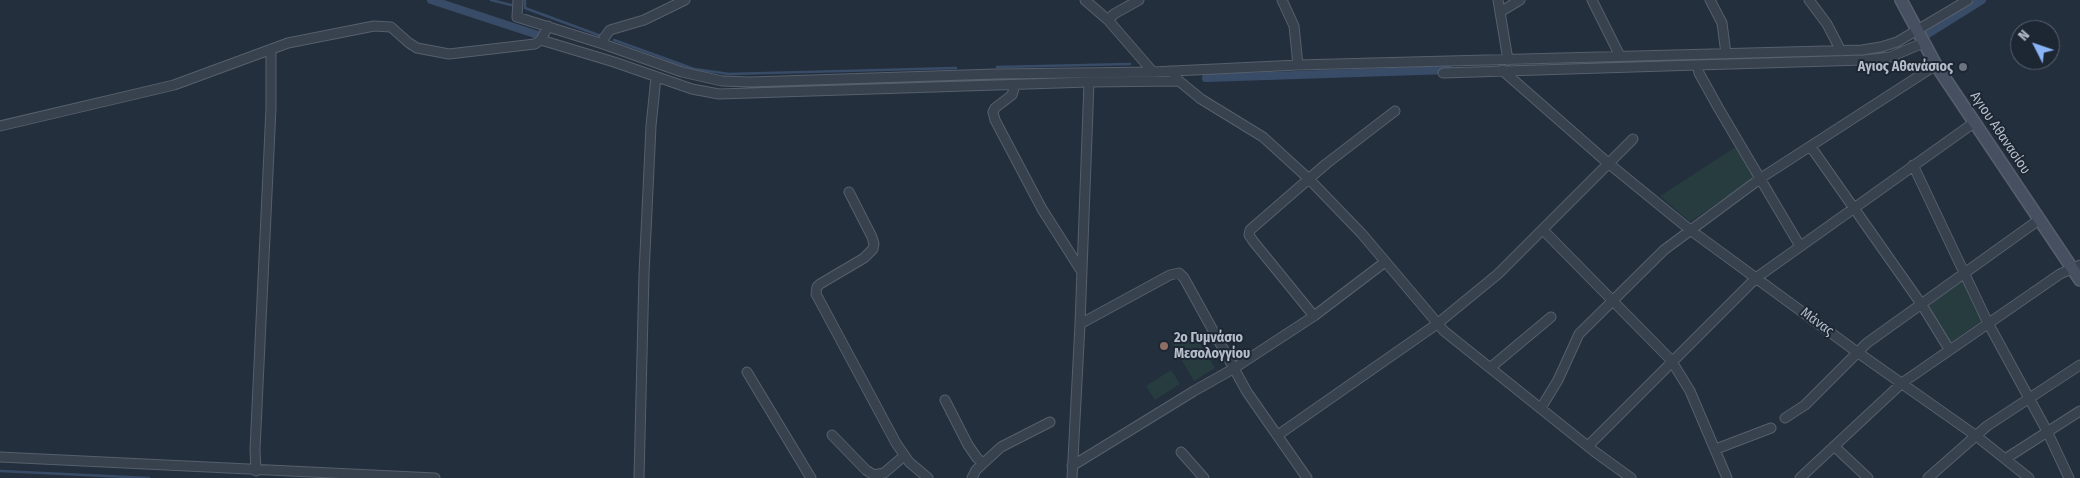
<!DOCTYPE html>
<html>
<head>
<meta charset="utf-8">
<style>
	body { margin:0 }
	#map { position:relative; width:2080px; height:478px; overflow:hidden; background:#242f3e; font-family:"Fira Sans Condensed",sans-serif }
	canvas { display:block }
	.north { position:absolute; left:2010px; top:20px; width:50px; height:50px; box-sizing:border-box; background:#1d2633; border:1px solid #59626f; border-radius:50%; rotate:311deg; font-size:14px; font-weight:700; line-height:20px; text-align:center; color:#b4bcc9 }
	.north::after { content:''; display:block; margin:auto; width:18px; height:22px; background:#8ab4f8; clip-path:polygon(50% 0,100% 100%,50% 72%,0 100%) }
</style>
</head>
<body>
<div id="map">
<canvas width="2080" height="478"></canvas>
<div class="north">N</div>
</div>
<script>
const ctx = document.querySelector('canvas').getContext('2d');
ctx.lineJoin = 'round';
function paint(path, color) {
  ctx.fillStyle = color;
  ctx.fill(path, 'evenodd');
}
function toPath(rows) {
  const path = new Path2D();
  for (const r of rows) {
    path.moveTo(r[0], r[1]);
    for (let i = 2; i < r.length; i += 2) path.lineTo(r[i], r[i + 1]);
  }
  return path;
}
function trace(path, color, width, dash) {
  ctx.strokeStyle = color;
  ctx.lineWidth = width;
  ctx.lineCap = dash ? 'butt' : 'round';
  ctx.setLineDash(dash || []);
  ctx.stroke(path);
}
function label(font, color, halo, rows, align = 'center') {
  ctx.font = font + ' "Fira Sans Condensed",sans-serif';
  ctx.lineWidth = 4;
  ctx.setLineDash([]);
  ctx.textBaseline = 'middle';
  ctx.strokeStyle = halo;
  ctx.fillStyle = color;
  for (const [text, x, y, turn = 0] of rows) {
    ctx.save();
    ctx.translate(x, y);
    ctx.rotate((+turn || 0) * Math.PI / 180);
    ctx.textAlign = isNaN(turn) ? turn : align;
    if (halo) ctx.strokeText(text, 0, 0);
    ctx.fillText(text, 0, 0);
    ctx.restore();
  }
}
const green = toPath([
	[1737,146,1755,178,1690,222,1660,196],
	[1963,279,1983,320,1948,344,1924,307],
	[1192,329,1215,368,1194,381,1171,342],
	[1171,370,1180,384,1155,400,1146,386]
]);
const stream = toPath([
	[491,0,511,5],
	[525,0,525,8,601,36],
	[614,40,694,69,729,74,956,68],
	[997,67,1130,64],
	[0,471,149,478]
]);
const canal = toPath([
	[431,0,538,35],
	[1926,35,1982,0],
	[1206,78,1449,70]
]);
const minor = toPath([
	[518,0,517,17,603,44,682,72,722,81,750,82,995,74,1153,72],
	[1085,0,1108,20,1153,72,1298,65,1862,50,1881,47,1897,42,1968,0],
	[1282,0,1294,26,1298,65],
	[1498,0,1500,12,1520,0],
	[1592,0,1620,56],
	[1710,0,1722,23,1726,54],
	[1809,0,1827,24,1841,51],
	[1500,12,1508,60],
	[1108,20,1114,14,1139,0],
	[541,40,614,62,692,89,719,94,1089,82],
	[603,44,604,38,610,30,644,20,685,0],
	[1502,70,1608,163,1689,229,1857,352,1975,435,2029,478],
	[1171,71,1179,81,1201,99,1263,137,1309,179,1362,234,1444,331,1595,452,1631,478],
	[1443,73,1697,65],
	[1015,85,1012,95,995,108,993,112,995,120,1042,209,1082,272],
	[0,126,174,85,288,43,374,26,391,27,409,43,417,48,449,54,535,44,541,40,548,26],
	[1811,147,1922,305,1949,349],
	[1913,165,1988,323,2047,431,2069,478],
	[849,192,872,237,874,244,873,249,864,258,820,284,817,287,816,294,896,443,909,462,928,478],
	[1543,230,1671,360,1690,391,1727,478],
	[1800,246,1719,109,1699,73,1697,65,1864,60,1890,57,1923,43],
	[1314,316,1253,241,1249,235,1250,230,1326,164,1395,111],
	[1080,324,1170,275,1179,273,1184,278,1247,392,1307,478],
	[1490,368,1551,317],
	[747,372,811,478],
	[945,400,968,445,977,458,983,463],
	[1541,408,1558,380,1579,334,1664,250,1761,178,1936,65],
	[1785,418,1805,405,1867,343,2040,219],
	[832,435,866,470,874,475,884,473,904,456],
	[1278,435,1437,324,1498,274,1633,139],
	[1588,446,1756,278,1975,122],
	[1834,446,1868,478],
	[1716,449,1771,428],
	[1181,452,1204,478],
	[0,457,435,478],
	[2005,459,2080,411],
	[1072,466,1194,391,1233,369,1314,316,1385,262],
	[256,471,255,450,271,108,271,49],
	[639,478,644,274,651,126,656,77],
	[972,478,976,470,1001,447,1050,422],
	[1072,478,1080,324,1089,82,1179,81],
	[1800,478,1902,383,2060,274,2080,265],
	[1928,478,1987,426,2080,365]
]);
const secondary = toPath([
	[1901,0,1936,65,2080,280]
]);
const markers = [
	[1963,67,5,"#6b7280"],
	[1164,346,5,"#8d6e63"]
];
const poiNames = [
	["Αγιος Αθανάσιος",1953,67],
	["2ο Γυμνάσιο",1174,338,"left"],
	["Μεσολογγίου",1174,354,"left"]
];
const streetNames = [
	["Αγιου Αθανασίου",2000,133,56],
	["Μάνας",1817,322,36]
];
paint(green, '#263c3f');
trace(stream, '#394c67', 2.5);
trace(canal, '#394c67', 8);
trace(minor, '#565f6c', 11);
trace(secondary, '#565f6c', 14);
trace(minor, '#38414e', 9);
trace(secondary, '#465061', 11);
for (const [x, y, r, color] of markers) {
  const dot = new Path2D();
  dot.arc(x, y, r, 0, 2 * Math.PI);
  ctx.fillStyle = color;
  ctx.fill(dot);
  trace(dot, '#1d2633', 2);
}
label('bold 14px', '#b4bcc9', '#1d2633', poiNames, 'right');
label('14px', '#b4bcc9', '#1d2633', streetNames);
</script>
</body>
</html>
